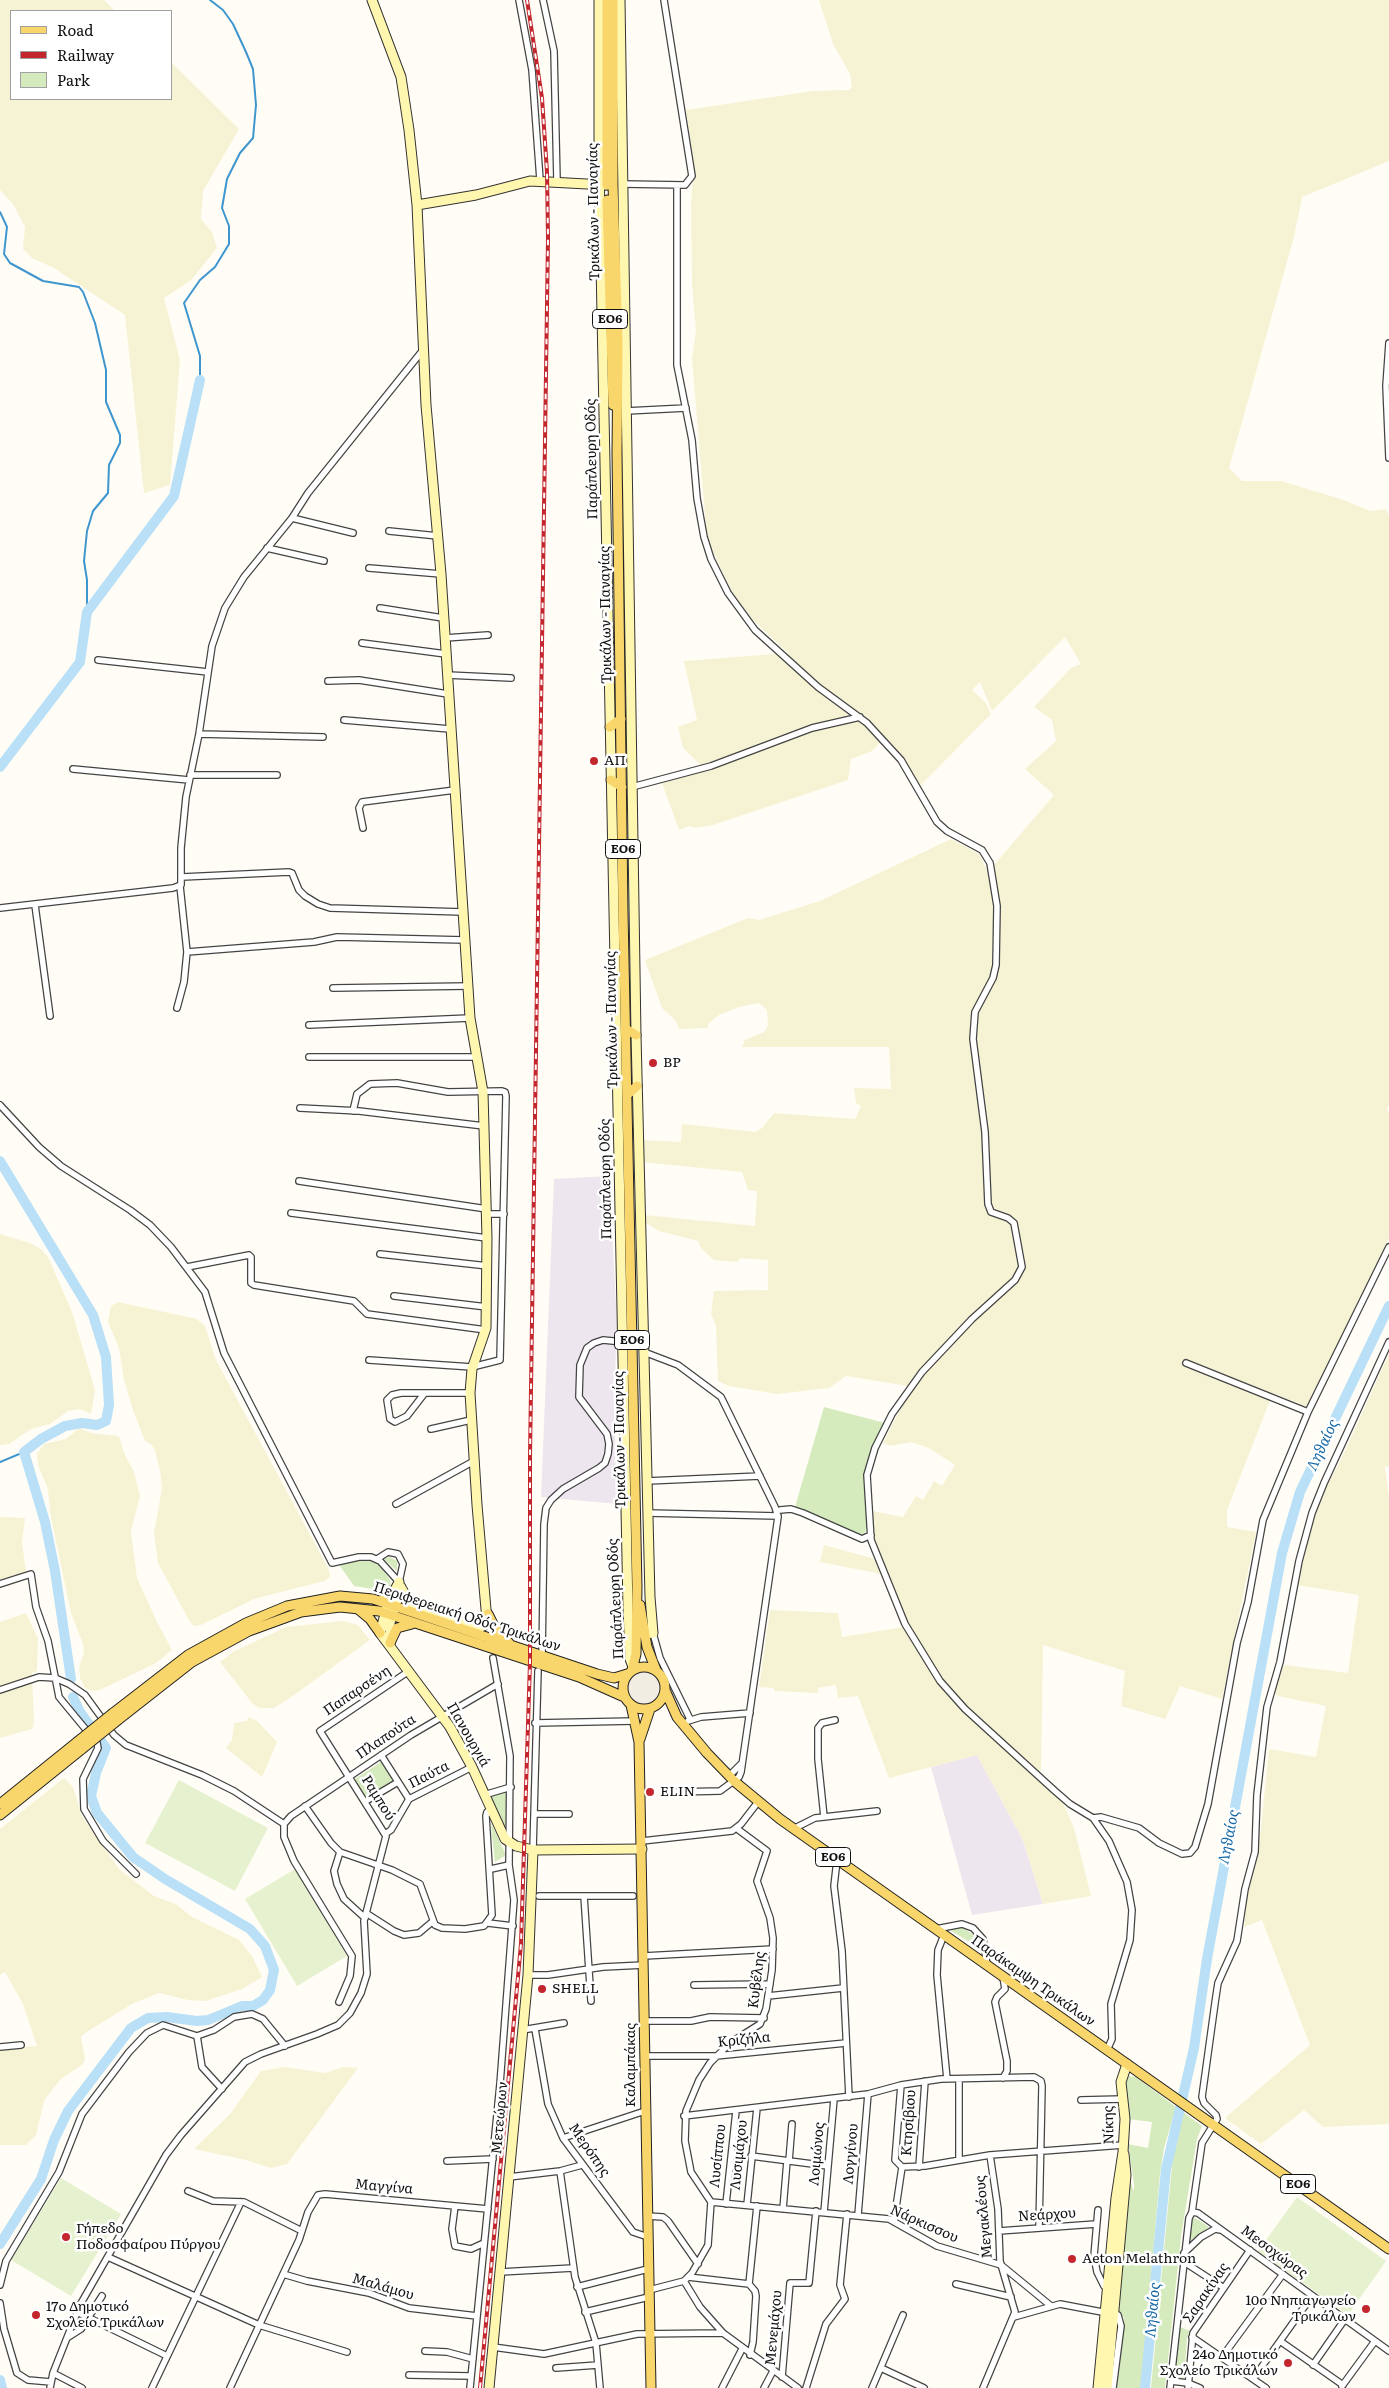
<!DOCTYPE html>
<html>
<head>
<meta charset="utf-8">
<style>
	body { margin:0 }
	#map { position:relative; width:1389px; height:2388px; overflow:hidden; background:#fffdf5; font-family:Literata,serif }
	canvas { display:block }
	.legend { position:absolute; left:10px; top:10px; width:162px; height:90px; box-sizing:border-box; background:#fff; border:1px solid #a0a0a0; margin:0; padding:6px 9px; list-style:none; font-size:15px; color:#111 }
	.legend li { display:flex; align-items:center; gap:10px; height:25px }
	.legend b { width:25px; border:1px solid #a0a0a0 }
</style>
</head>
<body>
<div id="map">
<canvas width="1389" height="2388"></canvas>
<ul class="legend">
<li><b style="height:6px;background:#f9d66b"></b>Road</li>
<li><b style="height:6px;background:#c4262e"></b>Railway</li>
<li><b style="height:14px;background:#d5ebbd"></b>Park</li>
</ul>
</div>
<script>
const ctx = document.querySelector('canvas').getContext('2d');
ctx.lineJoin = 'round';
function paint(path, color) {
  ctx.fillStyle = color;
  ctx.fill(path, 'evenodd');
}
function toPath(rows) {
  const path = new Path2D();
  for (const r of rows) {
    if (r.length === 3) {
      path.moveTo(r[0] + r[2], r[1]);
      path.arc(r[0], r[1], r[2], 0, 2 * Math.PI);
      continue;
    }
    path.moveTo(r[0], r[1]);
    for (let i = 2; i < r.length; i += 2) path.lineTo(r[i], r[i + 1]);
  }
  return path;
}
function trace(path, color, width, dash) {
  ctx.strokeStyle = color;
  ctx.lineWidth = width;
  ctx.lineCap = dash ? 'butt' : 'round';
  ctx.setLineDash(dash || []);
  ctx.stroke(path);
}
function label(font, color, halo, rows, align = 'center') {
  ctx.font = font + ' Literata,serif';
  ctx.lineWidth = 5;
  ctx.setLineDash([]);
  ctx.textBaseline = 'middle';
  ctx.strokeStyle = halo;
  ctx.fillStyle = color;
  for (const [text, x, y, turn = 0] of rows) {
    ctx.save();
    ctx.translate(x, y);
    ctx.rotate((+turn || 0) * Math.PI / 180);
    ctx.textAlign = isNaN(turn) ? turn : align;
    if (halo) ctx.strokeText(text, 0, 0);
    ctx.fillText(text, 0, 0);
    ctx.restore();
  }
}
const industrial = toPath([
	[609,1176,617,1322,614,1404,617,1504,541,1497,554,1179],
	[977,1755,1023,1840,1043,1904,972,1915,931,1767]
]);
const farmland = toPath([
	[0,0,104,0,115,11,11,11,11,99,171,99,171,62,239,129,203,191,201,219,212,232,217,248,191,280,164,298,180,360,170,485,144,493,125,315,54,268,32,258,23,249,25,227,13,204,0,190],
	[819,0,1389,0,1389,161,1302,197,1294,237,1229,468,1242,481,1281,481,1344,500,1370,511,1386,509,1389,516,1389,1105,1387,1110,1389,1112,1389,1238,1307,1407,1273,1393,1227,1510,1227,1527,1256,1532,1222,1699,1180,1686,1165,1719,1121,1706,1125,1671,1043,1645,1041,1770,1037,1777,1063,1803,1074,1828,1091,1896,1043,1904,1023,1840,977,1755,889,1778,858,1696,838,1698,836,1685,818,1688,818,1693,774,1691,774,1688,759,1687,770,1610,838,1613,842,1637,910,1626,874,1542,872,1511,903,1517,916,1496,923,1500,934,1481,942,1486,955,1465,929,1448,911,1442,890,1446,883,1443,903,1404,914,1387,846,1376,829,1388,777,1394,729,1386,718,1381,716,1326,711,1314,714,1291,768,1290,768,1260,741,1258,737,1262,714,1260,701,1248,698,1241,659,1231,646,1223,645,1215,755,1226,757,1191,748,1190,742,1172,641,1162,641,1140,681,1142,682,1124,755,1132,762,1128,774,1113,855,1119,861,1106,856,1103,854,1088,891,1089,889,1047,742,1047,745,1040,764,1032,768,1025,767,1010,759,1003,739,1007,719,1015,709,1023,707,1028,679,1029,676,1021,662,1008,645,960,748,918,759,920,820,901,951,839,979,854,988,872,1054,795,1025,769,1056,741,1052,720,1034,707,1071,668,1081,664,1065,637,992,711,980,682,972,690,986,703,991,714,920,786,902,755,885,738,872,751,851,759,848,780,713,825,695,828,690,826,679,830,662,783,706,770,683,748,678,727,697,720,684,661,788,653,753,620,733,594,710,545,706,526,692,359,696,330,692,284,691,202,694,168,686,110,813,91,849,90,852,87,850,74,833,44],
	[0,1234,30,1243,41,1249,48,1257,72,1312,95,1390,91,1414,80,1409,68,1411,50,1424,31,1429,9,1444,0,1445],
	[118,1302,197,1319,205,1326,216,1360,329,1570,330,1577,324,1581,254,1599,201,1625,194,1626,190,1622,158,1563,154,1533,162,1488,160,1471,155,1450,151,1444,145,1441,133,1410,124,1380,119,1348,108,1322,111,1306],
	[1389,1354,1389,1466,1385,1467,1389,1497,1389,2124,1323,2127,1304,2110,1261,2144,1225,2118,1310,2045,1262,1920,1244,1927,1247,1896,1258,1856,1269,1749,1316,1757,1326,1706,1278,1696,1274,1693,1281,1667,1286,1665,1348,1673,1359,1595,1297,1585,1315,1512,1325,1488,1339,1464],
	[79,1428,91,1433,118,1436,120,1439,124,1453,134,1472,140,1496,131,1531,137,1578,157,1622,172,1650,156,1663,100,1690,92,1691,85,1688,80,1678,79,1668,84,1652,83,1644,71,1613,50,1512,48,1489,38,1465,37,1454,44,1444,66,1439],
	[0,1517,25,1518,22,1543,27,1579,0,1588],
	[824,1545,875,1559,882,1574,820,1562],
	[26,1613,38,1639,37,1671,32,1673,34,1724,32,1729,0,1738,0,1622],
	[343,1621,358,1625,370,1640,290,1698,274,1708,259,1708,252,1703,220,1662,233,1652,286,1627],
	[249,1717,257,1721,277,1742,262,1777,226,1748,232,1740,234,1723,247,1721],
	[64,1778,73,1787,82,1816,119,1869,154,1896,176,1904,192,1917,239,1940,252,1956,262,1977,242,1989,206,2001,188,2000,159,1993,132,2004,85,2033,81,2037,85,2059,83,2064,61,2079,48,2095,44,2101,36,2135,26,2145,0,2145,0,2049,37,2046,23,2004,5,1972,0,1975,0,1829],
	[284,2067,325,2073,344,2067,358,2068,287,2164,271,2168,246,2160,194,2149,230,2114,261,2071]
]);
const green = toPath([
	[824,1407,885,1423,866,1467,867,1527,865,1533,861,1535,795,1507],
	[363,1557,379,1565,390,1580,391,1586,379,1590,354,1586,338,1563],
	[390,1557,397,1561,397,1571,384,1559],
	[381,1762,394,1780,365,1798,355,1779],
	[508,1790,506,1828,505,1830,489,1795],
	[491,1823,506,1855,495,1862,492,1836],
	[962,1927,975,1936,978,1947,948,1929],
	[1128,2076,1136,2077,1176,2107,1164,2148,1160,2174,1141,2388,1116,2388,1124,2318,1117,2310,1129,2177,1134,2192,1134,2184,1128,2144,1148,2148,1152,2122,1128,2119,1124,2084],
	[1183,2112,1202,2126,1197,2139,1181,2236,1165,2388,1151,2388,1172,2165,1176,2138],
	[1192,2216,1209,2227,1190,2241],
	[1180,2327,1190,2331,1187,2337,1184,2379,1175,2378]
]);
const pitch = toPath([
	[179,1780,268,1828,235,1891,145,1843],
	[295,1869,347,1956,297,1986,245,1899],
	[61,2178,121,2214,71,2296,11,2260],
	[1297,2197,1386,2261,1348,2315,1258,2251]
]);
const plaza = toPath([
	[644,1688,17]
]);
const stream = toPath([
	[0,212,7,227,4,254,10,263,43,281,79,287,83,292,95,323,106,370,106,402,120,435,120,443,109,465,108,493,93,511,87,531,84,561,87,580,87,612],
	[200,380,200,356,184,303,200,280,215,267,229,244,229,226,222,208,227,179,240,153,253,138,256,105,253,69,246,52,233,24,223,10,210,0],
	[0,1462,24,1452]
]);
const river = toPath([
	[0,767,80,662,87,612,174,496,200,380],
	[0,1161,93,1315,106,1357,109,1405,106,1421,97,1425,82,1423,65,1426,41,1439,24,1452,45,1522,55,1571,71,1679],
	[0,2244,41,2179,54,2140,68,2111,131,2028,148,2018,167,2017,197,2021,208,2020,242,2006,253,2006,263,2000,270,1990,274,1970,265,1946,250,1929,165,1879,133,1857,97,1813,91,1796,96,1773,106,1748,80,1712,73,1697],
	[0,2380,2,2388],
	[1145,2388,1166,2169,1194,2048,1207,1959,1282,1553,1300,1492,1389,1306]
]);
const street = toPath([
	[519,0,532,70,540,180],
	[543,0,554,51,557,181],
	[622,184,685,185,692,176,664,0],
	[677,185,677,365,692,440,697,498,704,537,711,559,728,593,755,630,818,687,867,723,901,760,937,822,947,831,982,850,990,863,997,906,996,965,993,978,975,1012,973,1039,985,1132,988,1204,991,1212,1008,1218,1014,1223,1022,1267,1015,1280,972,1319,922,1372,892,1414,875,1448,867,1475,871,1540,905,1624,940,1681,965,1709,1055,1791,1070,1804,1093,1818,1109,1841,1127,1882,1132,1910,1130,1940,1111,2004,1112,2039,1107,2050],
	[1389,343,1386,386,1389,458],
	[626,411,686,408],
	[292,518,353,533],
	[389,531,438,536],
	[267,548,324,561],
	[369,568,441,574],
	[380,608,443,618],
	[445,638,488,635],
	[362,643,446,654],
	[98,660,208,672],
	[447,675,511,678],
	[328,681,359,680,448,694],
	[344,720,450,729],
	[199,734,323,737],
	[73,769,189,780],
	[190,775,277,775],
	[632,787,711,766,812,728,860,717],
	[363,828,359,808,362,802,455,790],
	[182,877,289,872,292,873,299,890,305,896,318,904,330,908,463,912],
	[35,905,50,1016],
	[0,908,173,888,181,885,181,848,186,797,199,734,212,646,225,608,244,577,292,518,308,493,423,350],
	[187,952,314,942,337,937,465,940],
	[333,988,469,986],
	[177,1008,184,982,187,952,180,886],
	[309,1025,470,1018],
	[309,1057,476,1057],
	[0,1105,39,1147,61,1166,130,1210,150,1225,171,1247,205,1292,224,1353,332,1563,359,1557,371,1557,380,1561,399,1582,403,1564,398,1554,388,1552,377,1559],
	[300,1108,359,1111,484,1126],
	[353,1111,357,1094,370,1084,397,1083,448,1092,502,1091,505,1092,506,1096,500,1360,472,1367,369,1360],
	[299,1181,487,1209],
	[291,1213,487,1238],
	[487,1214,504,1214],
	[380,1254,488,1266],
	[187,1267,249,1255,251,1257,251,1283,254,1285,354,1301,367,1314,486,1330],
	[394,1296,487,1307],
	[644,1352,678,1365,721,1397,775,1507,778,1517,741,1772,739,1777,720,1791,674,1792],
	[1186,1363,1308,1412],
	[424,1394,407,1416,395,1422,390,1419,387,1400,392,1395,401,1393,470,1393],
	[431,1429,471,1420],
	[647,1481,760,1476],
	[396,1504,474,1461],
	[780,1510,791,1509,803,1513,862,1539,871,1535],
	[647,1513,778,1516],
	[0,1584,31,1574,36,1607,48,1641,59,1697,97,1743,98,1748,83,1779,84,1809,103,1841,136,1874],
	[653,1633,660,1658,690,1719],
	[542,1657,544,1524,546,1508,551,1500,563,1489,599,1468,605,1463,608,1454,609,1444,607,1434,579,1397,580,1365,587,1348,594,1343,603,1340,623,1342],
	[0,1690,39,1677,55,1678,69,1684,85,1695,114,1735,126,1745,202,1775,234,1791,284,1824],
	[688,1721,701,1717,750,1713],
	[535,1723,635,1721],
	[381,1755,409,1799],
	[729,1776,742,1763],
	[484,1795,511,1787],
	[366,1801,398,1782],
	[305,1806,331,1843,340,1852,392,1870,420,1884,435,1925,442,1928,465,1929,484,1926,492,1915,486,1816,487,1812,491,1810],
	[534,1814,569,1814],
	[824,1817,818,1759,818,1728,822,1723,835,1720],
	[1093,1818,1101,1817,1139,1828,1159,1843,1182,1854,1190,1853,1195,1847,1208,1804,1237,1643,1248,1602,1263,1520,1308,1412,1389,1247],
	[793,1829,815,1818,877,1811],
	[385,1834,391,1830,409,1799,472,1767],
	[642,1841,732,1831,741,1824,758,1802],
	[533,1850,538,1671],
	[340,1852,334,1871,337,1884,344,1899,365,1918],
	[837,1860,834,1886,842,1951,849,2097],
	[491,1869,509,1865],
	[539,1896,633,1896],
	[584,1896,591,2001],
	[366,1913,394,1931,404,1935,419,1933,432,1922],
	[488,1923,513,1926],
	[936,1929,962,1924,973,1928,983,1939,987,1965],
	[944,1935,938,1950,937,1975,947,2079],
	[644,1956,773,1949],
	[528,1975,548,1975,603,1967,644,1965],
	[694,1985,770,1984],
	[768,1996,843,1988],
	[339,2002,350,1976,352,1956,294,1861,284,1837,284,1824,291,1816,411,1735,498,1684],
	[644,2021,691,2021,710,2017,764,2018],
	[535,2029,548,2104,563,2138,633,2232,648,2237],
	[522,2030,564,2023],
	[197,2036,202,2067,222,2089],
	[0,2047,21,2045],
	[645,2056,716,2056,846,2043],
	[1003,2078,1007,2071,1007,2061,995,2002,997,1997,1005,1989,1003,1977],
	[901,2085,895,2160,902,2167,925,2166,990,2155,1123,2145],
	[1081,2100,1123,2099],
	[684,2116,868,2094,901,2085,941,2079,1034,2077,1041,2081,1042,2086,1039,2228],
	[563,2138,645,2111],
	[751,2156,828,2166],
	[959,2159,959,2080],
	[447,2161,493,2159],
	[789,2161,792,2124],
	[919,2167,925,2081],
	[560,2171,575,2277,596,2343,600,2388],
	[509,2177,560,2171,582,2165],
	[188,2191,213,2201,244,2202,302,2231],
	[711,2202,889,2219,937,2246,1001,2265,1051,2306],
	[726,2204,736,2111],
	[747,2205,757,2108],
	[455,2206,452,2229,455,2246,471,2249,484,2243],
	[783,2209,787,2161],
	[1098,2210,1094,2256,1097,2272,1104,2286,1109,2290],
	[824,2212,834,2099],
	[1192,2212,1198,2213,1389,2351],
	[858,2215,868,2094],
	[647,2216,663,2217,668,2221,698,2264],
	[894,2221,902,2167],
	[999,2231,1096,2224],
	[1184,2253,1201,2237,1215,2229,1221,2230],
	[108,2257,259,2325,347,2352],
	[1184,2262,1224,2288],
	[500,2272,573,2268],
	[283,2274,307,2281,369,2293,409,2308,477,2316],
	[688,2277,749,2284],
	[684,2281,700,2307,723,2333,798,2388],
	[749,2284,757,2206],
	[749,2284,755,2291,756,2296,753,2342,750,2355],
	[956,2284,1011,2297],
	[0,2285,6,2261,59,2172,82,2114,129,2052,147,2033,163,2025,197,2036,214,2030,234,2017,252,2014,263,2019,285,2046],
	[577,2287,648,2269],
	[649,2290,684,2281,692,2273,708,2245,711,2202,691,2172,685,2141,686,2111,699,2080,710,2063,730,2043,760,2024,766,2009,772,1970,773,1938,770,1918,757,1881,767,1851,736,1828],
	[0,2303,4,2329,17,2373,28,2380,51,2382],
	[77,2312,167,2356],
	[585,2312,649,2297],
	[1014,2317,1060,2304,1118,2315,1121,2326,1113,2388],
	[1192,2337,1266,2388],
	[67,2338,81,2329,102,2296],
	[1280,2341,1343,2385],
	[493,2347,544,2354,637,2334,723,2333],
	[425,2351,447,2352,473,2359],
	[1222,2357,1283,2274],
	[1313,2365,1345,2319],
	[556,2368,598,2365],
	[881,2368,924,2388],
	[53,2373,82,2388],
	[409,2375,471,2376],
	[782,2377,790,2283,809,2283,816,2211],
	[1253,2379,1312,2296],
	[1171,2381,1188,2383,1200,2388],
	[1342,2386,1375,2341],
	[50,2388,53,2373,80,2305,166,2155,181,2135,245,2062,261,2054,317,2034,338,2025,350,2013,361,1993,367,1974,364,1921,386,1836,320,1731,409,1671],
	[152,2388,241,2202],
	[230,2388,299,2240,308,2212,318,2195,325,2194,488,2209],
	[470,2388,500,2084,514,1900,509,1865,510,1756,493,1658],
	[722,2388,742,2349],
	[764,2388,773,2371],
	[806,2388,826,2324,845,2299,840,2285,847,2214],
	[872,2388,903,2315],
	[983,2388,1015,2312,1000,2261,998,2209,990,2155],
	[1170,2388,1189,2218,1192,2212,1202,2143,1217,2119,1216,2115,1204,2103,1202,2097,1215,2003,1218,1983,1237,1941,1245,1889,1255,1852,1257,1795,1267,1707,1280,1662,1299,1561,1312,1513,1324,1483,1389,1342],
	[1188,2388,1193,2333,1250,2250]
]);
const secondary = toPath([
	[372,0,401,77,409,130,417,205,426,405,441,574,470,1018,483,1092,487,1238,486,1328,472,1369,470,1393,477,1505,487,1621,483,1626,478,1628,418,1607,409,1602,402,1589],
	[599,0,599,165,628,1609,630,1659,633,1667],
	[620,0,636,1035,650,1597,653,1633,645,1634],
	[417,205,476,195,530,181,606,185],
	[399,1582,388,1603,380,1633,450,1727,472,1767,505,1839,516,1846,533,1850,642,1849],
	[390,1644,390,1623,401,1587],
	[489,2388,528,1975,533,1850],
	[1098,2388,1116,2198,1123,2152,1125,2119,1121,2082,1127,2064],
	[1107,2388,1126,2175,1124,2154]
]);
const primary = toPath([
	[607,0,607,185],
	[613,0,613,185,618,345,617,453,623,912,637,1586,636,1654,632,1670],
	[607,200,613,405],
	[610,727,621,719],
	[611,780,622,787],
	[626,1029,636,1035],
	[627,1095,637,1086],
	[380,1601,392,1595],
	[640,1605,647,1647,656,1670],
	[358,1609,370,1619,380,1633],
	[488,1614,496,1630,509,1643],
	[390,1643,397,1628,412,1624],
	[644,1688,21],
	[665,1690,677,1717,707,1753,734,1781,780,1819,1389,2249],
	[631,1705,639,1742,651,2388],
	[113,1713,188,1655,246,1623,287,1606,340,1596,373,1599,597,1674,614,1678,627,1674],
	[118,1720,192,1662,249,1631,301,1612,340,1607,379,1611,579,1677,624,1697],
	[640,1739,650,1709],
	[0,1804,77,1742],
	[0,1815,82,1749]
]);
const rail = toPath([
	[480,2388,521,1944,530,1662,530,1456,548,238,547,172,542,98,527,0]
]);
const primaryBridge = toPath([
	[77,1742,113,1713],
	[82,1749,118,1720]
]);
const markers = [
	[594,761,5,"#c4262e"],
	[653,1063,5,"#c4262e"],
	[650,1792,5,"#c4262e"],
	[542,1989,5,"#c4262e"],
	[66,2237,5,"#c4262e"],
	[1072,2259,5,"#c4262e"],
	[1366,2309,5,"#c4262e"],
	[36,2315,5,"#c4262e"],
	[1288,2363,5,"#c4262e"]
];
const shields = [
	[610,319,35],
	[623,849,35],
	[632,1340,35],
	[833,1857,35],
	[1298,2184,35]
];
const shieldNames = [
	["ΕΟ6",610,319],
	["ΕΟ6",623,849],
	["ΕΟ6",632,1340],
	["ΕΟ6",833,1857],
	["ΕΟ6",1298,2184]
];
const streetNames = [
	["Τρικάλων - Παναγίας",594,212,-91],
	["Παράπλευρη Οδός",592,459,-91],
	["Τρικάλων - Παναγίας",606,615,-91],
	["Τρικάλων - Παναγίας",612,1020,-91],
	["Παράπλευρη Οδός",606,1179,-91],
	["Τρικάλων - Παναγίας",620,1440,-91],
	["Παράπλευρη Οδός",616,1599,-93],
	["Περιφερειακή Οδός Τρικάλων",467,1617,18],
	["Παπαρσένη",357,1691,-34],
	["Πανουργιά",468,1735,60],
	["Πλαπούτα",386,1737,-34],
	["Παύτα",429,1775,-27],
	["Ραμπού",378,1798,58],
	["Κυβέλης",757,1980,-83],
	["Παράκαμψη Τρικάλων",1033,1981,35],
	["Κριζήλα",744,2040,-6],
	["Καλαμπάκας",631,2065,-90],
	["Μετεώρων",500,2118,-85],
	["Κτησίβιου",909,2123,-86],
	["Νίκης",1109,2125,-91],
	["Μερόπης",589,2150,55],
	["Λοιμώνος",817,2154,-85],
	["Λογγίνου",851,2154,-85],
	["Λυσιμάχου",739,2155,-84],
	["Λυσίππου",718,2156,-84],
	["Μαγγίνα",384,2187,5],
	["Νεάρχου",1047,2215,-4],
	["Μεγακλέους",984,2217,-95],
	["Νάρκισσου",924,2224,24],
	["Μεσοχώρας",1274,2252,36],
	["Μαλάμου",383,2287,16],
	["Σαρακίνας",1206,2293,-56],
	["Μενεμάχου",774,2328,-85]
];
const poiNames = [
	["ΑΠ",604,761],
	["BP",663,1063],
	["ELIN",660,1792],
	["SHELL",552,1989],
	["Γήπεδο",76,2229],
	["Ποδοσφαίρου Πύργου",76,2245],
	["Aeton Melathron",1082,2259],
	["10ο Νηπιαγωγείο",1356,2301,"right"],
	["Τρικάλων",1356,2317,"right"],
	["17ο Δημοτικό",46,2307],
	["Σχολείο Τρικάλων",46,2323],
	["24ο Δημοτικό",1278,2355,"right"],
	["Σχολείο Τρικάλων",1278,2371,"right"]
];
const waterNames = [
	["Ληθαίος",1323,1445,-65],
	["Ληθαίος",1229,1837,-79],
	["Ληθαίος",1153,2310,-85]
];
paint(industrial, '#eee6ef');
paint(farmland, '#f6f3d4');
paint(green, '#d5ebbd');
paint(pitch, '#e6f2cf');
paint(plaza, '#f1ede2');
trace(stream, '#3f96cf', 2);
trace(river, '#b9e0f7', 10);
trace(street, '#444', 8);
trace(secondary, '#333', 11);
trace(primary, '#222', 11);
trace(street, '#fff', 5.5);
trace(secondary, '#fff6b0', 9);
trace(primary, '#f9d66b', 9);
trace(rail, '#c4262e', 4);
trace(rail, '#fff', 2, [5.5]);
trace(primaryBridge, '#222', 11, []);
trace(primaryBridge, '#f9d66b', 9);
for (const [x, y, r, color] of markers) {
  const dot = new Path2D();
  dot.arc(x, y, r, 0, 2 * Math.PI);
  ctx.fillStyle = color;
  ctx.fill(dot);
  trace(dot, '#fff', 2);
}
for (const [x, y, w] of shields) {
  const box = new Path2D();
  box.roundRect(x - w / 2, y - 9.5, w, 19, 4);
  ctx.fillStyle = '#fff';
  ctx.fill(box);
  trace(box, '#111', 1);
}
label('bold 12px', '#111', null, shieldNames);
label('14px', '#111', '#fff', streetNames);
label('14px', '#111', '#fff', poiNames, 'left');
label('italic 15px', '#1768a6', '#fff', waterNames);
</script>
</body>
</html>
